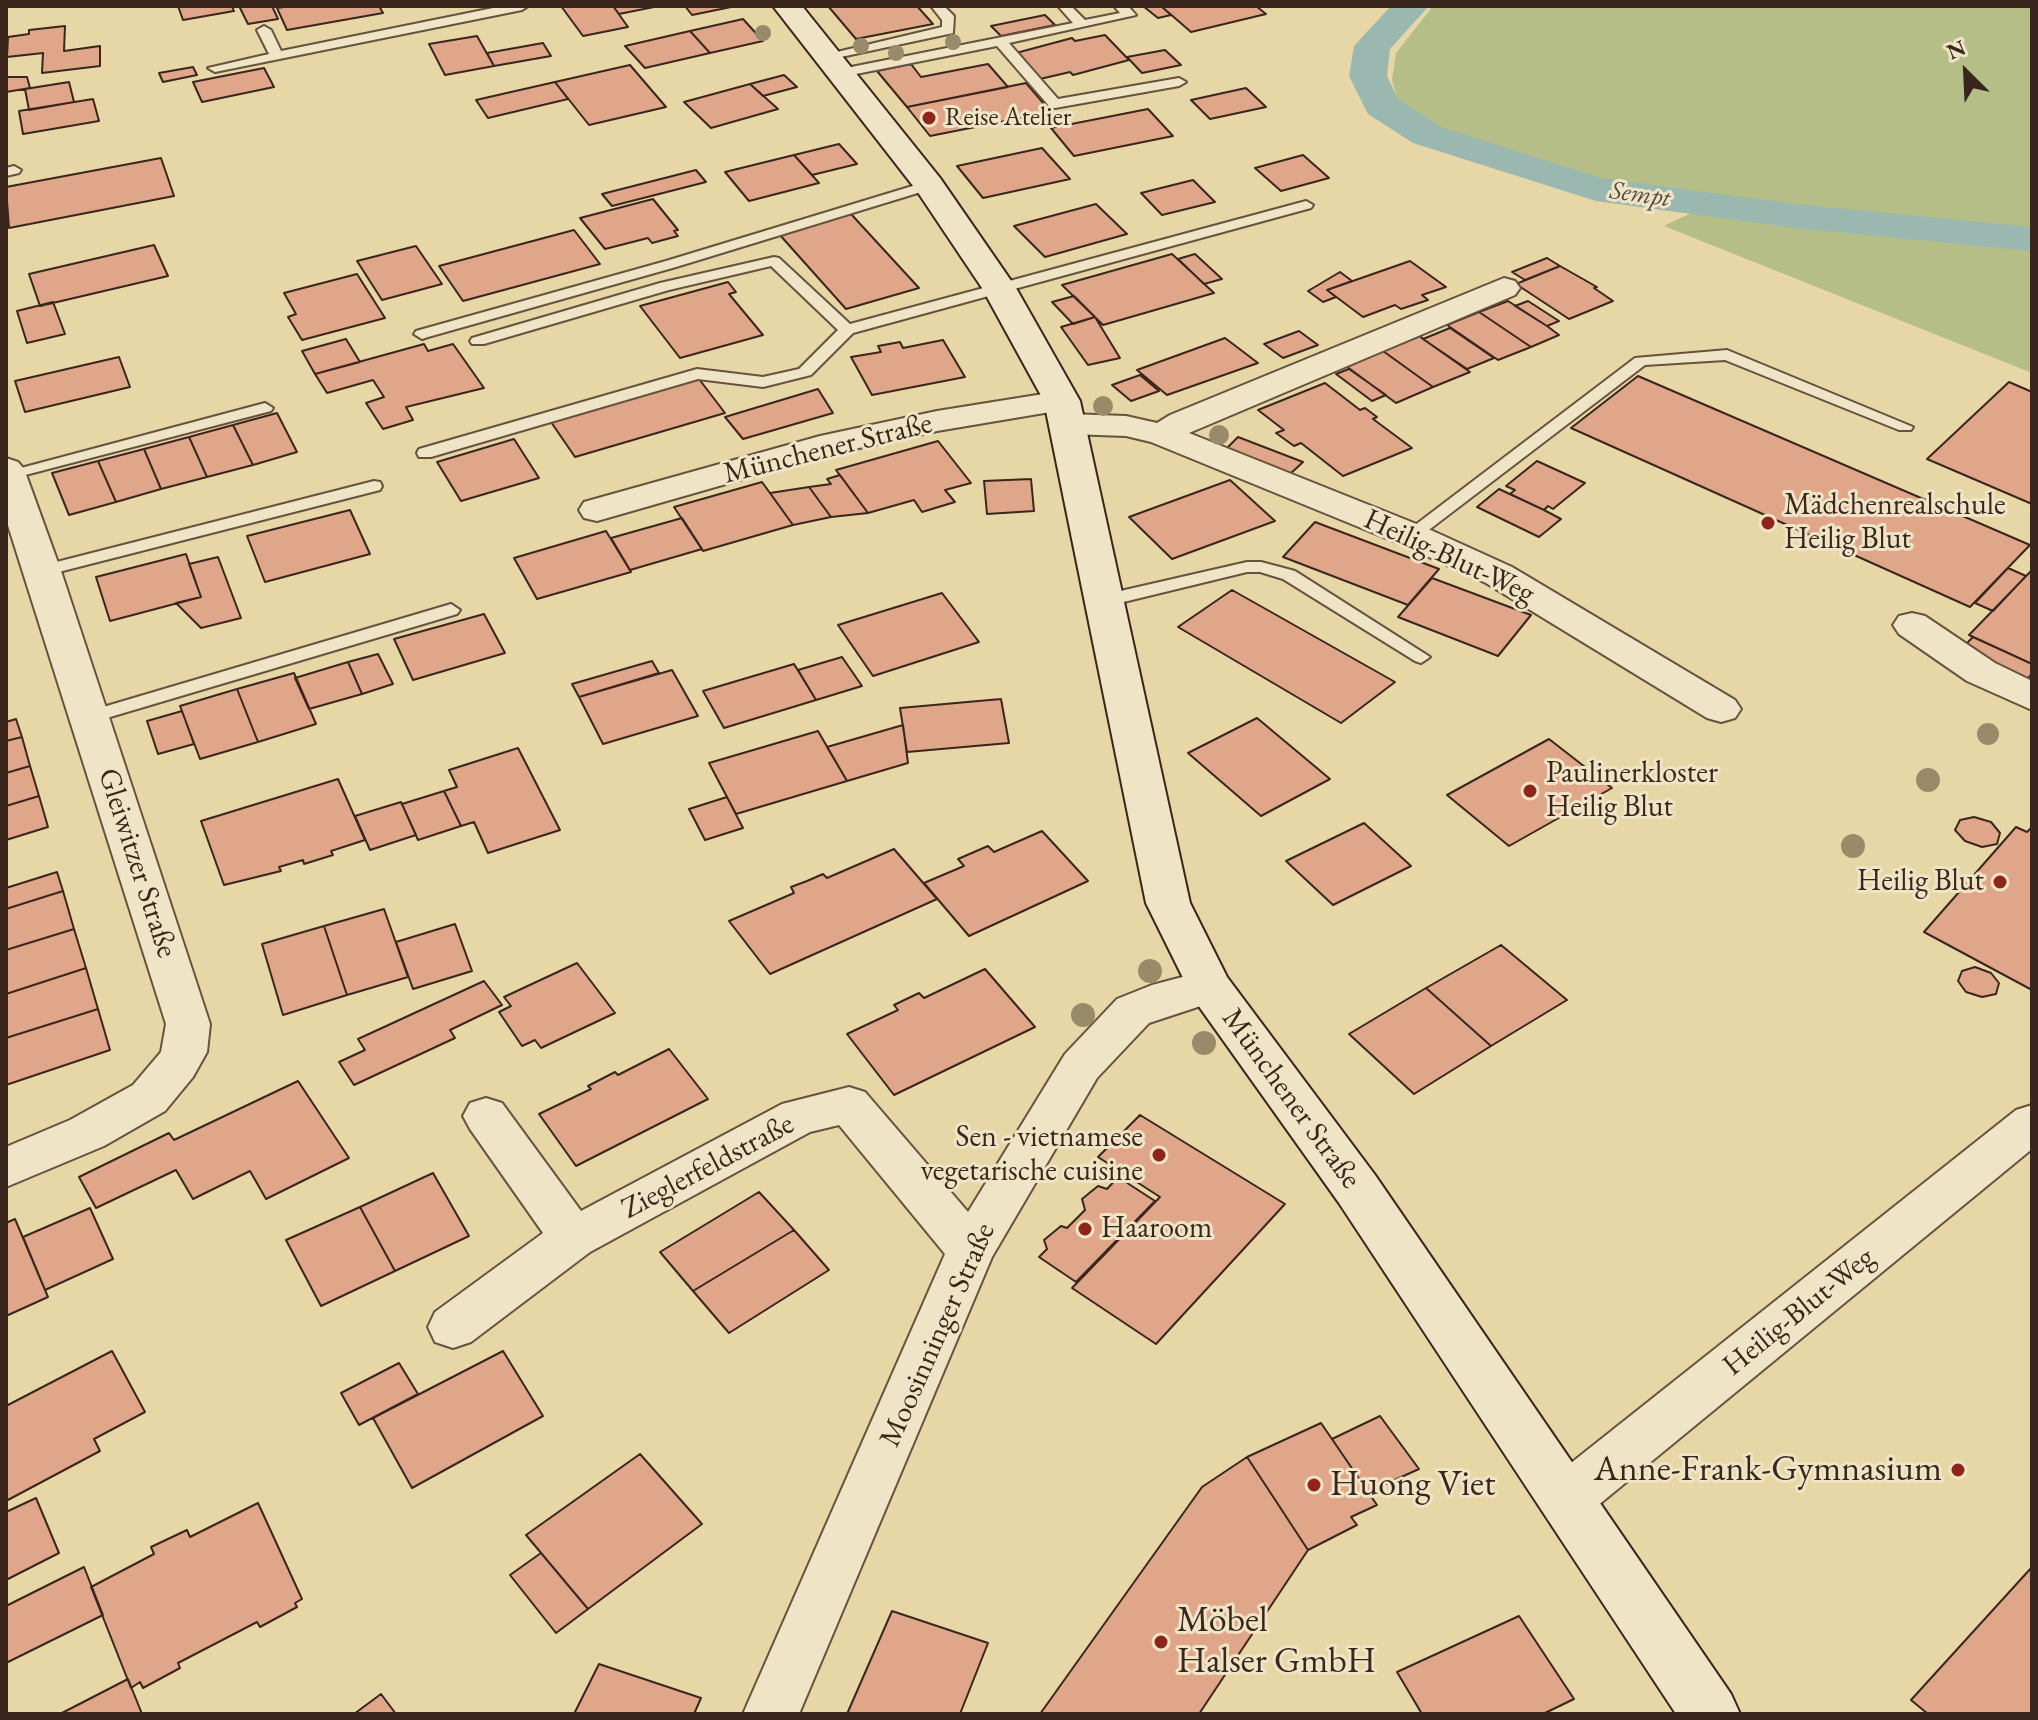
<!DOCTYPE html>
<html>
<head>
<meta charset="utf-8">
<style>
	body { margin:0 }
	#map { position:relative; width:2038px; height:1720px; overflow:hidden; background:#e7d6a6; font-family:"EB Garamond",serif }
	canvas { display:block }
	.frame { position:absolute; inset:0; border:8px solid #3a261d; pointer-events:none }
	.north { position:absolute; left:1926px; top:32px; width:80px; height:80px; -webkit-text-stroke:6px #efe4c5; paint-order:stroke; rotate:336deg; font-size:22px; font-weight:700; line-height:32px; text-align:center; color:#3a261d }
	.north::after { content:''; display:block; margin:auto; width:28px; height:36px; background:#3a261d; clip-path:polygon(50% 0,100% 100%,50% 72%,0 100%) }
</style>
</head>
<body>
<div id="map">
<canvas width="2038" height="1720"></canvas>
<div class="frame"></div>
<div class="north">N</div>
</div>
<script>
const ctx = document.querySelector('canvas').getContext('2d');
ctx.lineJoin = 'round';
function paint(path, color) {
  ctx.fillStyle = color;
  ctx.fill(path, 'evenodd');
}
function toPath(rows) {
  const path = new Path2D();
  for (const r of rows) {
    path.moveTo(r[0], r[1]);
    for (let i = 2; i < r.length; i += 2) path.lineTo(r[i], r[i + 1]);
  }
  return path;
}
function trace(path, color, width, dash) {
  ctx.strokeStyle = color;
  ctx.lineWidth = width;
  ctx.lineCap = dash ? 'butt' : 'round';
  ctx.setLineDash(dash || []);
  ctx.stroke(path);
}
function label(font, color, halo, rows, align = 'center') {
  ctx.font = font + ' "EB Garamond",serif';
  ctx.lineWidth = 6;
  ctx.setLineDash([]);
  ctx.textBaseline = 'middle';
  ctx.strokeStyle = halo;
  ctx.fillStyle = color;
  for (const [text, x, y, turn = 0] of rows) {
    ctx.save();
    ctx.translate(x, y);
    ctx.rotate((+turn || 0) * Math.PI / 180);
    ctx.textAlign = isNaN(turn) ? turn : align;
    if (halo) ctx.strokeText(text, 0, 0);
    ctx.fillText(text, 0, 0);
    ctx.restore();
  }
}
const green = toPath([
	[1433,6,2032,8,2032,373,1664,226,1706,206,1664,204,1619,188,1597,185,1518,162,1438,132,1399,105,1392,80,1396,53]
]);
const canal = toPath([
	[1391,6,1429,6,1390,49,1387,76,1398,99,1441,127,1601,178,1795,204,2032,227,2032,251,1795,228,1596,201,1413,143,1368,114,1349,76,1354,46,1391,6]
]);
const building = toPath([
	[178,6,232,6,234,11,183,20,178,6],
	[239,6,272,6,278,19,248,24,239,6],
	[290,6,379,6,383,13,287,30,277,8,290,6],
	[561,6,613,6,628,27,583,36,561,6],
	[613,6,659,6,619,14,613,6],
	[685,6,736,6,692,15,685,6],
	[828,6,917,6,933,24,856,39,828,6],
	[1143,6,1161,6,1171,15,1158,18,1143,6],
	[1161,6,1256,6,1266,14,1191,32,1161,6],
	[1045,15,1055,25,1001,36,991,26,1045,15],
	[743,19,763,41,710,53,690,31,743,19],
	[65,26,64,51,100,46,100,66,42,73,43,53,7,57,8,37,29,34,29,30,65,26],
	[690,31,710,53,645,68,625,46,690,31],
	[1105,35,1129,60,1073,75,1070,72,1040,79,1016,53,1072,38,1075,41,1105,35],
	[477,36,494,66,445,75,429,44,477,36],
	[543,43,551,56,494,66,487,53,543,43],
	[1165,50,1181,65,1142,73,1127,57,1165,50],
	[911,64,921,77,988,64,1008,87,907,107,877,71,911,64],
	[630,65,666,107,589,125,555,82,630,65],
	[193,67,197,75,163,82,159,73,193,67],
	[264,68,274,87,202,102,193,82,264,68],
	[784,75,797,87,763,96,750,84,784,75],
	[6,77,27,77,30,88,6,92,6,77],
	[69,82,74,102,29,110,25,89,69,82],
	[555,82,568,99,488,118,476,100,555,82],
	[1026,83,1051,112,930,136,907,107,1026,83],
	[750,84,778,109,711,128,684,102,750,84],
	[1246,88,1266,107,1210,119,1191,100,1246,88],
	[93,99,99,121,23,134,19,111,93,99],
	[1148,109,1173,136,1074,156,1051,128,1148,109],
	[839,144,857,164,812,175,794,155,839,144],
	[1042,148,1070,179,983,198,957,166,1042,148],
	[794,155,819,183,749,201,725,172,794,155],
	[1303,155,1329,178,1281,191,1255,168,1303,155],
	[161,158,174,196,9,228,6,187,161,158],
	[696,170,706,182,612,206,602,194,696,170],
	[1193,180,1215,202,1162,215,1141,193,1193,180],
	[653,199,678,230,674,231,678,236,652,243,648,238,605,249,580,218,653,199],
	[1096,204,1127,234,1045,257,1014,226,1096,204],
	[851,214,919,288,846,309,779,234,851,214],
	[574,230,600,264,463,301,439,266,574,230],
	[154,245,168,276,40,306,29,274,154,245],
	[416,246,442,284,382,300,357,261,416,246],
	[1172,254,1214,293,1103,325,1062,285,1172,254],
	[1195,254,1222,279,1204,284,1178,259,1195,254],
	[1547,258,1560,266,1525,280,1512,272,1547,258],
	[1410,261,1446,287,1422,295,1428,300,1401,309,1395,305,1363,317,1327,290,1410,261],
	[1560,266,1597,287,1594,288,1613,301,1569,319,1516,284,1560,266],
	[1340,272,1352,281,1327,290,1336,297,1323,302,1308,291,1340,272],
	[357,274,385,318,302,340,288,317,296,314,284,293,357,274],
	[728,282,736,292,729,294,763,335,680,358,640,306,728,282],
	[1074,296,1095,317,1073,324,1052,302,1074,296],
	[1508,301,1547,326,1559,335,1531,347,1479,312,1508,301],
	[1528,301,1559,321,1547,326,1515,306,1528,301],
	[53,302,65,334,27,343,17,311,53,302],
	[1479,312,1531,347,1498,360,1447,325,1479,312],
	[1095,317,1120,358,1088,365,1061,327,1095,317],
	[1450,328,1494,358,1467,369,1423,339,1450,328],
	[1299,331,1318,345,1283,358,1264,344,1299,331],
	[1420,336,1423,339,1470,372,1433,387,1383,351,1420,336],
	[1225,338,1258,363,1167,395,1137,370,1225,338],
	[346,339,360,362,315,374,302,351,346,339],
	[943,340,965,377,872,395,851,357,881,352,878,346,900,342,903,348,943,340],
	[424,344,428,351,453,344,484,388,406,407,413,420,383,429,366,403,384,397,373,380,327,393,315,374,424,344],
	[1383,351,1433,387,1396,403,1346,366,1383,351],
	[119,357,130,387,25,412,15,381,119,357],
	[1349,369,1386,395,1372,401,1336,374,1349,369],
	[1140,375,1159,391,1131,401,1112,385,1140,375],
	[1638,376,2030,545,1970,607,1571,428,1638,376],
	[699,379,725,413,575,457,551,422,699,379],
	[2009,382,2032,392,2032,504,1927,459,2009,382],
	[1325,383,1360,410,1365,408,1377,417,1373,419,1412,448,1343,476,1301,443,1294,446,1276,433,1284,430,1258,410,1325,383],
	[818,389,833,413,743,439,725,417,818,389],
	[277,413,297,452,253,465,233,425,277,413],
	[233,425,253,465,207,477,189,437,233,425],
	[189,437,207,477,161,489,144,449,189,437],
	[1238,437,1303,462,1289,475,1225,450,1238,437],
	[514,439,539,478,461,501,437,462,514,439],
	[938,441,971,483,945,490,955,502,922,512,914,500,868,513,836,470,938,441],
	[144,449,161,489,116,502,98,461,144,449],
	[98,461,116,502,69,515,52,473,98,461],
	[1537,461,1585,483,1553,509,1548,506,1544,510,1510,494,1515,490,1506,486,1537,461],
	[840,475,868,513,831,517,809,487,831,484,827,479,840,475],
	[1031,479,1034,511,987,514,984,481,1031,479],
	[1230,480,1275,521,1172,559,1129,517,1230,480],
	[762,482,793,525,703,551,674,507,762,482],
	[809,487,831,517,793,525,770,493,809,487],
	[1499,489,1544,510,1561,519,1539,537,1477,507,1499,489],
	[350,510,370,554,265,582,247,536,350,510],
	[682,518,702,549,630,570,611,538,682,518],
	[1315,522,1439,569,1408,605,1283,557,1315,522],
	[606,531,631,572,537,599,514,558,606,531],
	[186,554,201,597,110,621,96,577,186,554],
	[218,557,241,618,201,628,176,603,201,597,189,564,218,557],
	[2008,568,2026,576,1993,611,1975,603,2008,568],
	[2032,570,2032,664,1969,635,2032,570],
	[1432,578,1531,615,1498,656,1398,617,1432,578],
	[1232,590,1395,682,1341,723,1178,627,1232,590],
	[942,593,979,642,873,676,838,625,942,593],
	[484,614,505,653,413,680,394,639,484,614],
	[1973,637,2032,664,2032,674,2023,683,1957,653,1973,637],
	[378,654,393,684,362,694,348,662,378,654],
	[842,657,862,686,816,700,798,670,842,657],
	[652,661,659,673,579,697,572,684,652,661],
	[348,662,362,694,309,709,295,678,348,662],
	[794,664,816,700,724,728,703,691,794,664],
	[672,670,698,716,603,744,579,697,672,670],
	[294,673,316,724,258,742,237,689,294,673],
	[237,689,258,742,200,759,180,706,237,689],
	[1001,699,1009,743,907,752,900,708,1001,699],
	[182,711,194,744,158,754,147,721,182,711],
	[1257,718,1330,779,1261,816,1188,753,1257,718],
	[16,719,22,737,6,741,6,722,16,719],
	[903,725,908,763,847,781,827,747,903,725],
	[818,731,847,781,736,814,709,763,818,731],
	[22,737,30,766,6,773,6,741,22,737],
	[1549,739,1612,788,1509,846,1447,795,1549,739],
	[518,748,560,830,488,853,474,822,461,826,444,791,457,787,449,770,518,748],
	[30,766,39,796,6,806,6,773,30,766],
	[338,779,365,840,331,851,333,855,304,864,303,860,279,867,281,871,224,885,201,821,338,779],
	[444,791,461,826,418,840,402,804,444,791],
	[39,796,48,827,6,840,6,806,39,796],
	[727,797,743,828,705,840,689,809,727,797],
	[401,802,416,835,370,850,355,816,401,802],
	[1974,817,1991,822,2000,833,1997,844,1982,847,1965,841,1955,830,1960,820,1974,817],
	[1364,823,1411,866,1333,905,1286,861,1364,823],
	[2016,827,2027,832,2032,827,2032,990,1924,932,2016,827],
	[1042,831,1088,881,969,936,924,883,964,866,958,859,988,846,994,852,1042,831],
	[894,849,937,899,770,974,729,921,794,893,791,887,807,881,823,874,827,878,894,849],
	[57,872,63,891,6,909,6,888,57,872],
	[63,891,74,929,6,950,6,909,63,891],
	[384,909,408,977,347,995,324,926,384,909],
	[455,924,472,971,413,989,396,942,455,924],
	[324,926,347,995,283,1015,262,944,324,926],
	[74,929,86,968,6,994,6,950,74,929],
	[1501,945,1567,1000,1491,1046,1426,988,1501,945],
	[577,963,615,1013,541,1048,535,1040,522,1046,499,1012,511,1006,504,997,577,963],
	[1975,967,1991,973,1999,983,1996,994,1982,997,1966,992,1958,981,1962,971,1975,967],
	[86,968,98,1009,6,1038,6,994,86,968],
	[985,969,1035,1027,894,1095,847,1034,898,1010,894,1005,919,993,924,998,985,969],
	[484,981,502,1005,450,1030,455,1038,354,1085,339,1062,365,1050,358,1039,484,981],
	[1426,988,1491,1046,1414,1094,1349,1034,1426,988],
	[98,1009,110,1050,6,1085,6,1038,98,1009],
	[669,1049,708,1099,576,1166,539,1114,591,1089,588,1086,615,1072,618,1075,669,1049],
	[298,1081,349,1158,266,1199,250,1171,193,1199,176,1170,96,1208,79,1177,169,1133,174,1140,298,1081],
	[1140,1115,1285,1204,1156,1344,1072,1288,1160,1197,1098,1157,1140,1115],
	[433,1173,469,1236,395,1271,360,1207,433,1173],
	[1118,1177,1155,1201,1076,1282,1039,1257,1047,1249,1044,1240,1061,1226,1067,1228,1085,1210,1082,1199,1098,1186,1107,1189,1118,1177],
	[759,1192,794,1230,693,1291,660,1252,759,1192],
	[360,1207,395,1271,321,1306,286,1240,360,1207],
	[90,1208,113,1259,45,1290,23,1237,90,1208],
	[15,1219,48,1297,6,1316,6,1223,15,1219],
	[794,1230,829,1270,729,1333,693,1291,794,1230],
	[112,1351,145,1412,94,1439,100,1451,6,1501,6,1406,112,1351],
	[503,1351,543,1416,412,1488,373,1418,503,1351],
	[399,1363,418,1394,359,1425,341,1393,399,1363],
	[1380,1416,1419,1469,1368,1492,1332,1439,1380,1416],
	[1321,1423,1377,1505,1351,1517,1357,1525,1308,1550,1247,1457,1321,1423],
	[640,1454,702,1524,588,1609,526,1535,640,1454],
	[1247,1457,1308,1550,1199,1714,1040,1714,1202,1487,1247,1457],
	[36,1498,59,1553,6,1580,6,1512,36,1498],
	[258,1503,302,1599,295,1603,297,1607,260,1627,257,1622,178,1663,180,1668,143,1688,140,1682,131,1688,91,1587,154,1554,151,1547,187,1530,190,1537,258,1503],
	[541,1553,588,1609,556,1633,510,1575,541,1553],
	[84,1567,103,1615,6,1663,6,1606,84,1567],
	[2032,1567,2032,1714,1928,1714,1911,1700,2032,1567],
	[892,1611,988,1643,960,1714,847,1714,892,1611],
	[1519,1616,1574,1699,1543,1714,1422,1714,1397,1672,1519,1616],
	[599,1664,701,1698,694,1714,574,1714,599,1664],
	[128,1679,142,1714,60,1714,128,1679],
	[381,1694,396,1714,354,1714,381,1694]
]);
const lane = toPath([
	[503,6,528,6,522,10,215,72,208,68,269,54,257,30,264,26,271,30,281,51,503,6],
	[931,6,944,6,954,16,953,33,827,60,820,56,942,27,942,20,931,6],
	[1058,6,1071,6,1085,20,1120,13,1114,6,1128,6,1136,15,1009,43,1058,99,1179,78,1186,82,1179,86,1055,108,1050,107,997,46,841,77,834,73,841,69,1073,23,1058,6],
	[14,166,21,170,19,173,6,176,6,168,14,166],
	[929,181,934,182,934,188,676,267,428,337,422,339,414,334,416,331,666,261,929,181],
	[1306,201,1313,205,1311,208,853,333,811,375,763,387,698,379,431,457,419,457,417,453,419,449,697,369,763,377,799,369,838,330,771,266,669,290,484,344,472,344,470,341,472,338,660,283,774,257,779,258,850,324,1306,201],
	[1727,350,1913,427,1911,430,1899,430,1725,360,1645,365,1417,539,1411,540,1402,535,1635,358,1727,350],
	[265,403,273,408,271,411,6,480,6,472,265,403],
	[374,481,380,482,382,486,380,490,43,576,34,571,37,567,374,481],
	[1247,562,1261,562,1295,571,1430,657,1421,663,1415,661,1283,579,1260,572,1247,572,1103,607,1094,601,1103,595,1247,562],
	[451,604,460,610,457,614,90,723,81,717,83,713,451,604]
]);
const street = toPath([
	[1504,278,1515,281,1520,288,1515,295,1189,433,1424,527,1512,567,1735,700,1741,709,1735,718,1721,722,1707,718,1486,583,1398,543,1151,442,1126,436,1069,434,1057,431,1052,424,1057,417,1069,414,1126,416,1157,423,1170,415,1504,278],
	[1062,391,1074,394,1079,401,1074,408,937,431,827,455,597,521,584,518,579,510,584,502,820,436,937,411,1062,391],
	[6,458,18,462,24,469,61,571,210,1024,207,1052,193,1077,165,1111,104,1146,6,1187,6,1147,70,1120,133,1085,161,1052,166,1024,6,519,6,458],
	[1912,613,1925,616,1995,663,2032,681,2032,710,1967,681,1899,634,1893,625,1899,616,1912,613],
	[1209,970,1225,974,1231,986,1225,998,1149,1023,1097,1078,992,1257,799,1714,743,1714,945,1254,839,1125,810,1132,590,1252,471,1342,453,1348,435,1342,428,1327,435,1312,543,1233,470,1129,463,1116,470,1103,486,1098,502,1103,581,1211,782,1104,849,1087,865,1092,968,1212,1065,1054,1117,999,1152,985,1209,970],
	[2032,1105,2032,1149,1585,1516,1566,1523,1547,1516,1539,1499,1547,1482,2016,1110,2032,1105]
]);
const secondary = toPath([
	[773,6,802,6,940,178,1016,288,1080,401,1190,903,1227,977,1375,1175,1731,1694,1740,1714,1676,1714,1339,1203,1193,998,1146,903,1044,401,982,288,917,191,773,6]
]);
const trees = [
	[763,33,8],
	[953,42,8],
	[861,46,8],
	[896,53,8],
	[1103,406,10],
	[1219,435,10],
	[1988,734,11],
	[1928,780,12],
	[1853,846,12],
	[1150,971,12],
	[1083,1015,12],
	[1204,1043,12]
];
const markers = [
	[929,118,8,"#8f2418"],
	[1768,523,8,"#8f2418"],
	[1530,791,8,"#8f2418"],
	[2000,882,8,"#8f2418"],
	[1159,1155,8,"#8f2418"],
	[1085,1229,8,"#8f2418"],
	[1958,1470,8,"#8f2418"],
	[1314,1485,8,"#8f2418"],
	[1161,1642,8,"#8f2418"]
];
const farPoinames = [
	["Reise Atelier",945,118]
];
const farWaternames = [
	["Sempt",1640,195,8]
];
const streetNames = [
	["Münchener Straße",828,449,-14],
	["Heilig-Blut-Weg",1449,557,25],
	["Gleiwitzer Straße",137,863,72],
	["Münchener Straße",1291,1099,54],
	["Zieglerfeldstraße",708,1167,-28],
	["Heilig-Blut-Weg",1799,1312,-39],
	["Moosinninger Straße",938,1335,-66]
];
const poiNames = [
	["Mädchenrealschule",1784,506],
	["Heilig Blut",1784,540],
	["Paulinerkloster",1546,774],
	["Heilig Blut",1546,808],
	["Heilig Blut",1984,882,"right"],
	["Sen - vietnamese",1143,1138,"right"],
	["vegetarische cuisine",1143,1172,"right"],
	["Haaroom",1101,1229]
];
const nearPoinames = [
	["Anne-Frank-Gymnasium",1942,1470,"right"],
	["Huong Viet",1330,1485],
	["Möbel",1177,1621],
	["Halser GmbH",1177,1662]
];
paint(green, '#b6be87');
paint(canal, '#9ab7b0');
paint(building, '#e0a68a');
trace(building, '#3a261d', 2);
trace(lane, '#65523f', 4);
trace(street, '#65523f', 4);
trace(secondary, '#3a261d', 4);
paint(lane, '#efe4c5');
paint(street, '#efe4c5');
paint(secondary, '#efe4c5');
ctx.fillStyle = '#998a6a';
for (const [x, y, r] of trees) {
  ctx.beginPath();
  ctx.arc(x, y, r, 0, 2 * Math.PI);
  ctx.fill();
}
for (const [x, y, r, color] of markers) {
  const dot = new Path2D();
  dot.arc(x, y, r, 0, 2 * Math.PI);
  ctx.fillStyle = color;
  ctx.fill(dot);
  trace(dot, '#efe4c5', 3);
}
label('26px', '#3a261d', '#efe4c5', farPoinames, 'left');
label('italic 26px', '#524a42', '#efe4c5', farWaternames);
label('30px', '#3a261d', '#efe4c5', streetNames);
label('30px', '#3a261d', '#efe4c5', poiNames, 'left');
label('36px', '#3a261d', '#efe4c5', nearPoinames, 'left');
</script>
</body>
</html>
